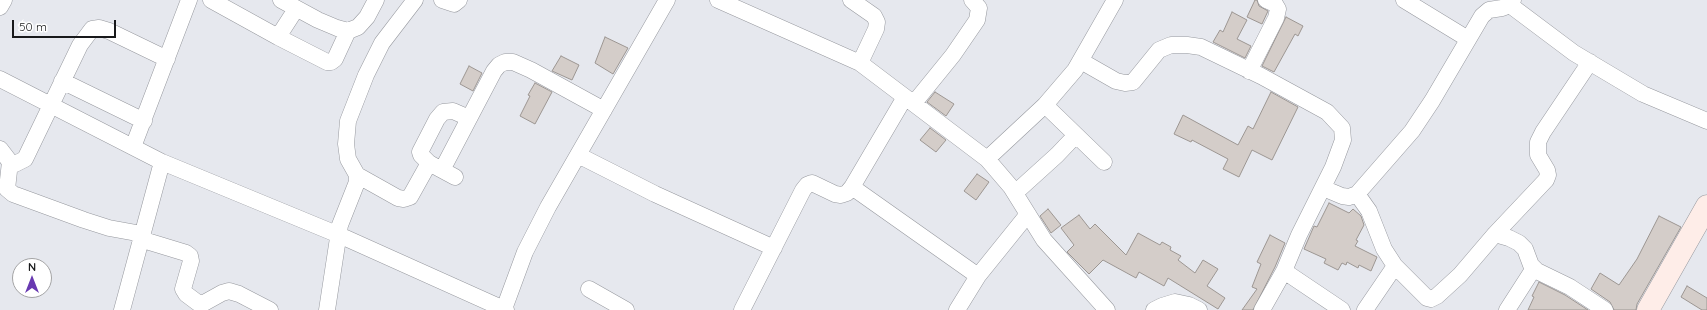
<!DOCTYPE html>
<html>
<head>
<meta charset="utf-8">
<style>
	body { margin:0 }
	#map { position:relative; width:1707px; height:310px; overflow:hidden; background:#e6e8ee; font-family:Quicksand,sans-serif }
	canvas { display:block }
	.north { position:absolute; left:12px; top:258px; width:40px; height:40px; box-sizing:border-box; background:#fff; border:1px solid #a3a3a4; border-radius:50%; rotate:0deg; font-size:11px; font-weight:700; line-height:16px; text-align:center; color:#18191b }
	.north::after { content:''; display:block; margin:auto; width:14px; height:18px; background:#6839b1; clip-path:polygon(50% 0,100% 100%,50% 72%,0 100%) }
	.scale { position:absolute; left:12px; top:20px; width:104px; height:18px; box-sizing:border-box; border:2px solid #18191b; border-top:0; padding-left:5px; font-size:12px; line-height:14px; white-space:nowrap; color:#18191b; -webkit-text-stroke:3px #fff; paint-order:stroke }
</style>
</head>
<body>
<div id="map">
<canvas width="1707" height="310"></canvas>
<div class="north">N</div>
<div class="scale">50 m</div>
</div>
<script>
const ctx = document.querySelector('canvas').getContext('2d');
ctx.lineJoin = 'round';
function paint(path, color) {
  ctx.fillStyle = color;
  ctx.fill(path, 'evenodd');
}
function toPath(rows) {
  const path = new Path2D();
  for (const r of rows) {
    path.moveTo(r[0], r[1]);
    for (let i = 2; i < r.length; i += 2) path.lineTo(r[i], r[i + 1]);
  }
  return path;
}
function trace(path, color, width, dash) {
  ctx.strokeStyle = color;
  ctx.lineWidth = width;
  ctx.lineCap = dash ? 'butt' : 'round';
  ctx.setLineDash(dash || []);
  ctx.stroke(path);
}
const building = toPath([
	[1255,0,1257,0,1259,6,1268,11,1262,24,1247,17,1255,0],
	[1232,12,1247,20,1237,39,1251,46,1245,58,1213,42,1220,30,1223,32,1232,12],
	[1286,17,1303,26,1298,36,1295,34,1274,72,1262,66,1286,17],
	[605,37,628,48,613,74,595,63,605,37],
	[561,56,579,65,572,80,552,71,561,56],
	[469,66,482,73,473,91,460,84,469,66],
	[535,83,552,92,535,124,520,116,530,96,528,95,535,83],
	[935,92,954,104,946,116,927,102,935,92],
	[1271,92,1298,107,1272,160,1252,150,1239,177,1223,169,1228,159,1192,140,1191,142,1174,134,1183,115,1238,145,1248,126,1253,129,1271,92],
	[930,128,946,140,936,152,920,140,930,128],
	[977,174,989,182,976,200,964,191,977,174],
	[1329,203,1349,213,1353,209,1361,216,1364,225,1356,240,1358,241,1355,246,1377,257,1371,271,1359,265,1358,268,1347,262,1346,265,1342,263,1338,270,1324,263,1326,259,1304,249,1314,226,1317,227,1329,203],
	[1048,209,1061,225,1051,233,1040,216,1048,209],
	[1079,215,1090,229,1095,224,1126,255,1138,233,1160,245,1162,242,1171,247,1170,250,1181,256,1178,260,1195,273,1203,260,1218,269,1207,286,1225,298,1218,309,1168,278,1164,286,1139,272,1136,278,1103,260,1089,274,1067,252,1074,245,1061,228,1079,215],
	[1659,216,1681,227,1637,304,1636,310,1614,310,1610,302,1591,289,1600,273,1619,285,1637,259,1659,216],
	[1270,235,1285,243,1275,267,1253,310,1242,310,1257,289,1252,287,1261,264,1257,262,1270,235],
	[1539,282,1565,295,1588,310,1528,310,1534,297,1532,296,1539,282],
	[1687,286,1707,298,1707,310,1702,310,1681,297,1687,286]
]);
const street = toPath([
	[211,0,278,37,327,62,331,62,335,59,348,31],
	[281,0,318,20,337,28,348,31,358,27,367,17,376,0],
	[442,0,454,4,459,0],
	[718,0,860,63,987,159,1011,187,1044,240,1107,310],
	[851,0,874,16,877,22,876,29,860,63],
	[1404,0,1468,39],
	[1510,5,1574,53,1643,94,1707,121],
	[0,7,4,0],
	[278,37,296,9],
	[1081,61,1116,81,1125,83,1133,82,1159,50,1171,45,1187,45,1201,47,1261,76,1327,112,1342,128,1343,140,1333,167,1299,235,1284,271,1262,310],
	[1249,71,1276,18,1278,9,1275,4,1266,0],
	[0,79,162,162,339,235,506,310],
	[62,81,144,121],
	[914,103,953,55,977,20,979,8,972,0],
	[1045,105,1104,162],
	[133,147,189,0],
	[0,149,10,162,7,189,13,194,84,220,109,228,142,234],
	[578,155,655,194,774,248],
	[987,159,1045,105,1075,70,1115,0],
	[10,162,15,164,25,159,80,45,92,29,99,28,109,31,167,59],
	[442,170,494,71,499,65,505,62,513,62,531,70,604,110],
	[357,175,398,198,404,199,410,197,429,163],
	[455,177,429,163,421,155,420,152,437,119,443,112,453,111,469,118],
	[852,187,978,276],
	[1323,188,1342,196,1349,197,1357,194,1412,131,1432,101,1482,16,1489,10,1502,8,1510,5,1513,0],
	[1015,193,1057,155,1076,135],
	[1357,194,1369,211,1384,249,1395,266,1427,298,1431,299,1437,296,1460,275,1495,234,1546,180,1548,175,1547,170,1538,155,1538,142,1543,132,1590,62],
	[1495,234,1509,238,1519,243,1525,249,1531,265,1537,271,1570,287,1605,310],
	[140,239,186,253,190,256,191,261,183,289,186,294,198,303,204,303,222,293,229,291,239,294,270,310],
	[1284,271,1342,310],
	[589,289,626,310],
	[504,309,525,252,548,207,667,0],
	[122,310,162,162],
	[327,310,340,225,357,182,357,175,348,159,346,144,348,121,366,75,382,43,415,0],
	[742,310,803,190,807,185,812,183,835,194,841,195,847,193,852,187,905,97],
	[957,310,978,276,1028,214],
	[1154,310,1162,306,1175,302,1189,305,1199,310],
	[1365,310,1395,266],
	[1507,310,1534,268]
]);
const secondary = toPath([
	[1648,310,1707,206]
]);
paint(building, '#d4cdc9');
trace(building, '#9c9692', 1);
trace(street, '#96989e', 17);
trace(secondary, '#96989e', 23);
trace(street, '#fff', 16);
trace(secondary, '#feede8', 22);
</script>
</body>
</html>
